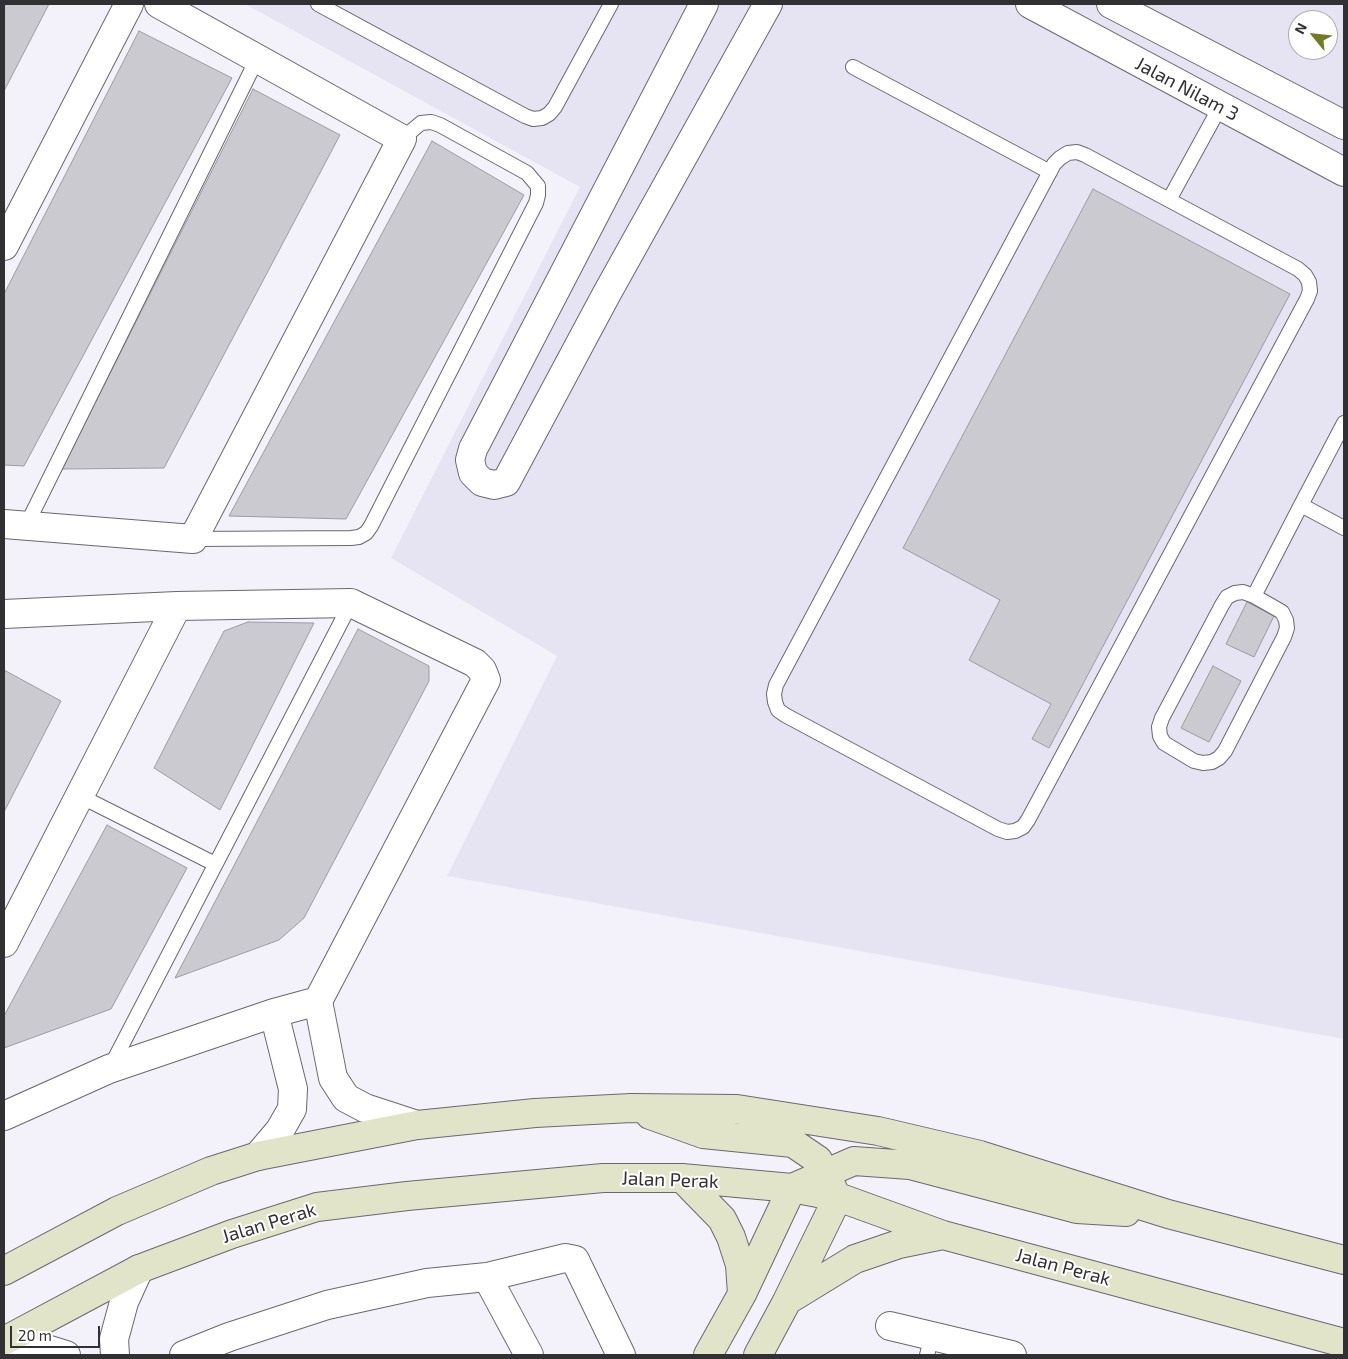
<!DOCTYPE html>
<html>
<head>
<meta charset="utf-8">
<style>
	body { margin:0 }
	#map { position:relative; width:1348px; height:1359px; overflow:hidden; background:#f3f2fa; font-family:"Exo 2",sans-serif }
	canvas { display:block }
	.frame { position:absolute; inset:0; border:5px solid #313033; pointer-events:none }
	.north { position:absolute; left:1288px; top:10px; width:50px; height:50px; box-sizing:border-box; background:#fff; border:1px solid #adacad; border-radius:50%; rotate:298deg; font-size:14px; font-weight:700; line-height:20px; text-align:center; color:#313033 }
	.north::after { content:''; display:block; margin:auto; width:18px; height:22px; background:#737a24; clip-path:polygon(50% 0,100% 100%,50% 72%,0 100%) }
	.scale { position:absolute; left:10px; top:1326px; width:90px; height:22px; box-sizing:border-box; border:2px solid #313033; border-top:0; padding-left:6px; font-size:15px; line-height:18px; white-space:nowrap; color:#313033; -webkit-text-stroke:4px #fff; paint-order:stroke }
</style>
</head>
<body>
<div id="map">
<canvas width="1348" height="1359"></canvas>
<div class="frame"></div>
<div class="north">N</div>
<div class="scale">20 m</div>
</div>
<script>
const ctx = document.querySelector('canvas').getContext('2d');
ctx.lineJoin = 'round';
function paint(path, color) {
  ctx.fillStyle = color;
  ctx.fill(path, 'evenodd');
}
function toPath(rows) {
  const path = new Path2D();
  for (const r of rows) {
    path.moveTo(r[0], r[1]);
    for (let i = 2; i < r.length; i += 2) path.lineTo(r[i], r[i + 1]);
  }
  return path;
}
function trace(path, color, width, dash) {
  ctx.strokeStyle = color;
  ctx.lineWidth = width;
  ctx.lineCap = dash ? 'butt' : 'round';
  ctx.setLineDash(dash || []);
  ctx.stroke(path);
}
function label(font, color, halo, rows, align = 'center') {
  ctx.font = font + ' "Exo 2",sans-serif';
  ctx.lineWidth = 4;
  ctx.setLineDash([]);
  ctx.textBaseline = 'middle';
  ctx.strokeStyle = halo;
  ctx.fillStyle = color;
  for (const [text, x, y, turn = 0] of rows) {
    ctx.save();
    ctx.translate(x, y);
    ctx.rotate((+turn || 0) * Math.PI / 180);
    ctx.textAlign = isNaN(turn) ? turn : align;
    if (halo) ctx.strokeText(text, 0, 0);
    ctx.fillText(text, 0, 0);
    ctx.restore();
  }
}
const built = toPath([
	[245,4,1344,4,1344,1039,447,876,557,656,391,558,580,187],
	[1298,20,1328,20,1328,50,1298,50]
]);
const building = toPath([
	[4,4,49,4,4,91,4,4],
	[139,31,232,78,24,466,4,465,4,294,139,31],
	[253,89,340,135,164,468,62,469,253,89],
	[432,141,524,195,346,519,229,516,432,141],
	[1093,189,1290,294,1049,748,1032,739,1051,704,969,660,1000,600,903,548,1093,189],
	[1247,602,1274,616,1254,657,1226,644,1247,602],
	[248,622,314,623,220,810,154,768,224,631,248,622],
	[358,629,429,666,429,681,304,918,279,940,175,978,358,629],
	[1213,666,1241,681,1209,742,1181,728,1213,666],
	[4,670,61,701,4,812,4,670],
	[107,825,187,868,111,1009,4,1048,4,1016,107,825]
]);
const lane = toPath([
	[318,4,525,116,533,119,542,118,549,114,555,107,611,4],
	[853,67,1050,172],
	[1169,200,1298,269,1305,275,1309,282,1310,291,1307,299,1028,820,1023,827,1015,831,1007,832,998,829,785,715,778,710,775,702,774,694,776,685,1054,164,1060,158,1068,153,1077,152,1085,155,1169,200,1220,107],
	[1301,505,1344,423],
	[26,526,257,59],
	[193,539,351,538,359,537,366,533,371,526,536,203,538,195,538,186,527,173,440,125,431,122,421,123,402,139],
	[1254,596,1282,612,1286,620,1287,628,1284,637,1225,751,1219,758,1212,762,1203,763,1194,761,1164,743,1160,736,1159,727,1162,718,1222,605,1227,597,1235,593,1243,592,1254,596,1301,505,1344,528],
	[80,796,215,864],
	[111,1066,351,603],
	[927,1355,932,1336]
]);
const street = toPath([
	[704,4,473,449,470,460,473,473,482,482,494,485,506,482,606,295,768,4],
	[1030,4,1344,172],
	[1111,4,1344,125],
	[4,246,129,4],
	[4,524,193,539,402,139,159,4],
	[4,614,177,606,351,603,475,663,482,670,486,680,318,1001,274,1013,109,1069,4,1116],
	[4,943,177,606],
	[318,1001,333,1078,346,1098,365,1108,417,1125],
	[258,1156,280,1130,292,1109,293,1089,274,1013],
	[487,1277,529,1355],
	[890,1326,1012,1355],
	[4,1343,50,1350,66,1355],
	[115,1355,114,1339,124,1302,139,1269],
	[184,1355,229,1337,327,1305,427,1283,487,1277,565,1258,575,1260,621,1355]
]);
const secondary = toPath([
	[650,1115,703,1134,793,1143,818,1160,833,1189],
	[682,1178,722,1219,731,1237,740,1265,742,1294],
	[792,1188,854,1161,910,1165,1077,1209,1126,1212],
	[4,1271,117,1211,211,1171,258,1156,417,1125,535,1113,631,1108,737,1109,878,1131,980,1155,1168,1214,1344,1260],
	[788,1300,855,1259,899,1244,943,1235],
	[4,1341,139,1269,232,1234,317,1207,407,1196,603,1178,682,1178,792,1188,838,1197,943,1235,1344,1343],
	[708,1355,742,1294,792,1188],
	[758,1355,787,1301,838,1197]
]);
const streetNames = [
	["Jalan Nilam 3",1187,89,28],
	["Jalan Perak",670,1180,2],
	["Jalan Perak",269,1223,-17],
	["Jalan Perak",1063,1267,15]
];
paint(built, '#e6e4f3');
paint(building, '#cbcad1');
trace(building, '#9c9ba2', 1);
trace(lane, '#69686f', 16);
trace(street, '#69686f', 30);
trace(secondary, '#69686f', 30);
trace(lane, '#fff', 14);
trace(street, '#fff', 28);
trace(secondary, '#e2e4c9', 28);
label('19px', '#313033', '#fff', streetNames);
</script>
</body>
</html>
